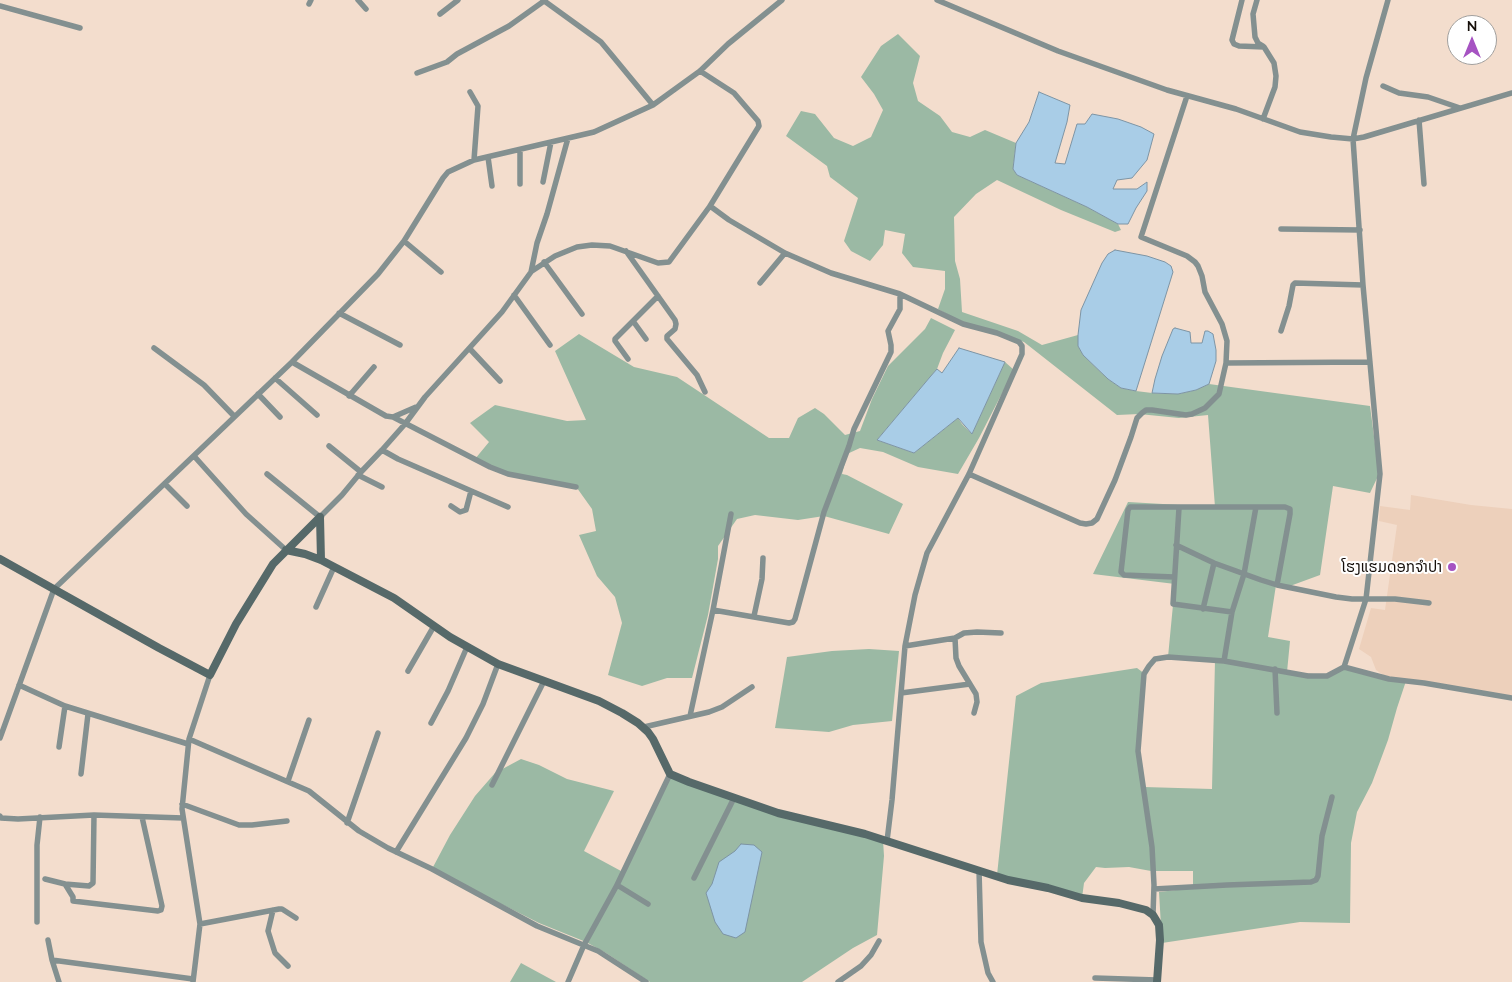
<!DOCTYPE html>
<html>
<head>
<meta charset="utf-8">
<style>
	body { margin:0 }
	#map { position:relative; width:1512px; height:982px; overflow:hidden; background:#f3ddcd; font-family:Mulish,sans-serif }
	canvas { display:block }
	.north { position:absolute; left:1447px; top:15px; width:50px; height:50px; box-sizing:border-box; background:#fff; border:1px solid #a19f9d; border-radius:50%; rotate:0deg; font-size:14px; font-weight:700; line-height:20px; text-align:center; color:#150e09 }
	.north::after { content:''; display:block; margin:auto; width:18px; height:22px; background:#a653c2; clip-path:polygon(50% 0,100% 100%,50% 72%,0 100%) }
</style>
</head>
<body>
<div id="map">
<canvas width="1512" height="982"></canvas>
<div class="north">N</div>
</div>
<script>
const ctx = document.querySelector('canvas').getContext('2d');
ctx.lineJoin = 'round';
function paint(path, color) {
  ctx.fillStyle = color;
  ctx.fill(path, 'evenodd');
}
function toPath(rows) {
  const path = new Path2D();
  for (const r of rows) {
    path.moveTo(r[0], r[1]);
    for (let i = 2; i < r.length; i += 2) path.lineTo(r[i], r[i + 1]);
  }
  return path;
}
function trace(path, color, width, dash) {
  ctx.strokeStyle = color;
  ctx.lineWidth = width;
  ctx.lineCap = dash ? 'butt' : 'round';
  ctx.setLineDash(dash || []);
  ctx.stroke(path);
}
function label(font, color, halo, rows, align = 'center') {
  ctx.font = font + ' Mulish,"Noto Sans Lao",sans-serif';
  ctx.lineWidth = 4;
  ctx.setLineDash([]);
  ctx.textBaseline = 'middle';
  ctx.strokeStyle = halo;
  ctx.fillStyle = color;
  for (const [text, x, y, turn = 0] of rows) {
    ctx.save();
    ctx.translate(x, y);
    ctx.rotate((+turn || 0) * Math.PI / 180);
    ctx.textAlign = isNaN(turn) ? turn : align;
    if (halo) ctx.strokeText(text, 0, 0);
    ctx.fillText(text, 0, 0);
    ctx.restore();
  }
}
const built = toPath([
	[1411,495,1471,505,1512,509,1512,698,1389,679,1376,670,1371,657,1359,649,1371,608,1385,610,1397,525,1379,521,1380,506,1410,510]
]);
const green = toPath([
	[898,34,920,56,913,83,918,101,940,116,952,132,970,137,985,130,1016,143,1013,169,1017,175,1087,207,1118,224,1121,230,1115,232,1061,210,997,180,976,194,954,217,955,261,960,279,962,312,1018,331,1042,345,1078,335,1078,346,1083,355,1108,379,1121,388,1136,391,1152,393,1178,394,1196,390,1209,384,1370,406,1379,474,1370,493,1333,486,1320,575,1290,586,1276,585,1268,637,1290,641,1287,672,1327,675,1346,668,1406,681,1397,708,1388,740,1372,783,1357,812,1351,843,1350,923,1300,922,1162,943,1159,892,1193,888,1193,871,1151,871,1129,867,1105,868,1096,867,1084,883,1082,898,997,875,1016,696,1041,683,1137,668,1145,674,1138,752,1144,787,1212,789,1215,661,1168,657,1175,584,1093,574,1128,502,1215,507,1208,415,1179,418,1139,414,1117,415,1024,342,958,320,938,309,945,289,945,271,913,267,902,253,905,234,885,230,883,245,870,261,851,251,844,241,858,198,830,177,827,166,786,136,801,111,815,114,834,138,853,146,871,137,883,110,874,94,861,77,881,46],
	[931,318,955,330,943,353,937,369,877,440,914,453,958,418,962,424,972,434,1005,362,1014,370,979,438,958,474,918,467,883,452,860,448,847,454,842,474,847,475,903,504,889,534,824,516,798,520,755,515,737,519,718,546,718,559,708,615,692,678,667,678,642,686,608,675,622,623,615,597,597,576,579,535,596,531,592,509,577,488,517,476,475,459,489,442,470,423,495,405,567,421,586,420,555,351,579,334,634,367,677,377,769,438,789,438,798,418,815,408,824,414,845,435,860,431,872,399,888,366,925,329],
	[869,649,899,651,892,721,853,725,829,732,775,728,787,657,832,651],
	[521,759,539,765,567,779,614,791,584,851,621,871,671,773,780,812,883,840,884,856,877,935,853,948,802,982,650,982,606,953,586,942,539,923,432,869,450,835,475,796,495,773],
	[521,963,556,982,510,982]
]);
const water = toPath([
	[1039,92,1070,105,1067,122,1055,163,1065,164,1077,124,1085,124,1092,114,1118,119,1141,127,1154,134,1147,160,1132,178,1117,180,1113,189,1137,189,1147,182,1147,191,1136,208,1128,224,1118,224,1087,207,1017,175,1013,169,1016,143,1029,122,1039,92],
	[1115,250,1147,256,1165,262,1171,266,1173,272,1136,391,1121,388,1108,379,1083,355,1078,346,1078,335,1081,310,1102,263,1108,254,1115,250],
	[1175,328,1190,332,1191,343,1202,343,1205,331,1208,331,1213,334,1216,350,1216,361,1209,384,1196,390,1178,394,1152,393,1155,379,1162,356,1173,329,1175,328],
	[959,348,1005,362,972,434,958,418,914,453,877,440,930,377,937,369,942,373,959,348],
	[741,844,754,845,762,852,745,932,736,938,723,934,715,922,706,893,712,884,719,862,735,851,741,844]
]);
const street = toPath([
	[358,0,366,9],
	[543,0,601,42,653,105],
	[937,0,1058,51,1167,90,1236,109,1300,132,1331,137,1353,139,1364,137,1512,93],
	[1242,0,1232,40,1234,44,1239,46,1264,47,1274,63,1276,76,1275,87,1263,119],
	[1257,0,1253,14,1255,37,1258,43,1263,46],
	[309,4,311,0],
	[0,6,80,28],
	[440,14,458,0],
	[417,73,447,62,457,54,509,26,544,1],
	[1383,86,1399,93,1428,97,1460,108],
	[470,92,478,106,474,160],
	[1419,120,1424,184],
	[520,150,520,184],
	[488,157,492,186],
	[543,182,551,142],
	[710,206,729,220,785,253,831,273,900,294,963,324,997,333,1019,342,1022,346,1022,354,969,474,927,553,915,595,905,646,892,800,887,841],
	[1281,229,1360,230],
	[404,241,441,272],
	[626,251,675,320,676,324,675,329,667,336,667,339,697,375,705,392],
	[544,262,582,314],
	[532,271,555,256,577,247,592,245,610,246,658,263,669,262,710,206,759,126,758,121,734,93,700,71],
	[760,283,785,253],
	[514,295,550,345],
	[339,313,400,345],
	[633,321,646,339],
	[1281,331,1289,306,1293,285,1295,283,1363,285],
	[154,348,204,385,234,416],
	[470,349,500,381],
	[628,359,615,341,615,339,658,296],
	[292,362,386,416,393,417,416,407],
	[1226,363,1370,362],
	[275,378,317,415],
	[258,394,280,417],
	[349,396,374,367],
	[393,417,490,467,508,474,576,487],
	[329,446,361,472],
	[382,450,398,459,508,507],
	[194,456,246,514,286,550],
	[267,474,320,517,342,495,361,472,382,450,405,424,425,397,502,312,531,272,537,243,547,214,568,138],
	[969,474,1080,523,1086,524,1092,523,1097,519,1115,480,1131,437,1137,418,1142,413,1146,410,1152,410,1186,415,1192,414,1205,408,1219,394,1226,363,1227,341,1222,324,1205,292,1202,276,1198,266,1195,262,1187,256,1141,237,1187,96],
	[358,475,382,487],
	[165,484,187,506],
	[451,506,460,512,466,510,471,491],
	[1179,508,1173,604,1232,612],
	[1176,545,1214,563,1261,580,1277,585,1336,597,1352,599,1395,599,1429,603],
	[1174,577,1124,575,1121,572,1128,510,1130,507,1285,507,1290,509,1290,514,1277,585],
	[316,607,334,567],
	[1203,609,1214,563],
	[713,610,789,623,793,622,795,619,824,512,849,446,854,429,891,352,891,345,888,331,900,309,900,294],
	[754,616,762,579,763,558],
	[955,638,956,658,959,666,976,694,977,702,974,713],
	[905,646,955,638,964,633,977,632,1001,633],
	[1224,661,1232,612,1244,574,1256,507],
	[1344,667,1366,599,1380,474,1363,285,1353,139,1366,78,1388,0],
	[1275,669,1277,713],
	[408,671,434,626],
	[210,675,189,739,309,791,359,831,388,848,432,869,537,926,598,951,646,982],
	[19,685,65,706,188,744],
	[901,693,970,684],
	[690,716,713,610,731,514],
	[431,723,448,691,467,647],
	[644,727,709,712,722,707,752,687],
	[0,738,54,589,292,362,378,274,404,241,443,178,448,172,474,160,594,132,653,105,700,71,728,44,782,0],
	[189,739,182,809,200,924,193,982],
	[59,747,65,706],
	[81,774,88,714],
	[288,781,309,720],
	[492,785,544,681],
	[182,804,239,825,252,825,287,821],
	[0,816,1,818,18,819,94,815,183,818],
	[347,823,378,733],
	[396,852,466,738,483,704,498,664],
	[979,870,981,942,988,973,993,982],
	[694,878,734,798],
	[45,879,65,884,73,897,73,901,158,911,161,910,162,906,142,817],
	[65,884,89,886,93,883,94,815],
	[617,885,648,904],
	[1154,889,1227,885,1311,882,1316,880,1318,876,1322,836,1332,797],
	[273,910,268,931,275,953,288,966],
	[1153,915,1154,885,1152,847,1138,751,1144,674,1149,666,1155,659,1168,657,1224,661,1308,676,1327,676,1344,667,1389,679,1424,683,1512,698],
	[37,922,37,845,40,817],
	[200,924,279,909,282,909,296,918],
	[48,940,52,960,193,979],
	[52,960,59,982],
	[1095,978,1157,980],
	[568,982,584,945,617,885,670,774],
	[838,982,861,966,871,955,879,941]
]);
const secondary = toPath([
	[320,517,321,560],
	[286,550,305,554,321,560,394,598,450,637,498,664,599,701,622,713,638,723,648,732,653,739,670,774,689,782,778,813,865,834,1008,880,1048,888,1082,898,1119,903,1146,910,1153,915,1159,925,1160,940,1157,982],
	[0,559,159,648,210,675,236,624,273,564,320,517]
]);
const markers = [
	[1452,567,5,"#a653c2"]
];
const poiNames = [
	["ໂຮງແຮມດອກຈຳປາ",1442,567]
];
paint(built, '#edd0bb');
paint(green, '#9bb9a4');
paint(water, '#a9cde7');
trace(water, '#7d94a4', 1);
trace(street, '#839090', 5.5);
trace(secondary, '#566969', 8);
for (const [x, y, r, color] of markers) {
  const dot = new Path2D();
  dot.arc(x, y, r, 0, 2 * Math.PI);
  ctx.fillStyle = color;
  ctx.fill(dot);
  trace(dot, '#fff', 2);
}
label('15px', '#150e09', '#fff', poiNames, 'right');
</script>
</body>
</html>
